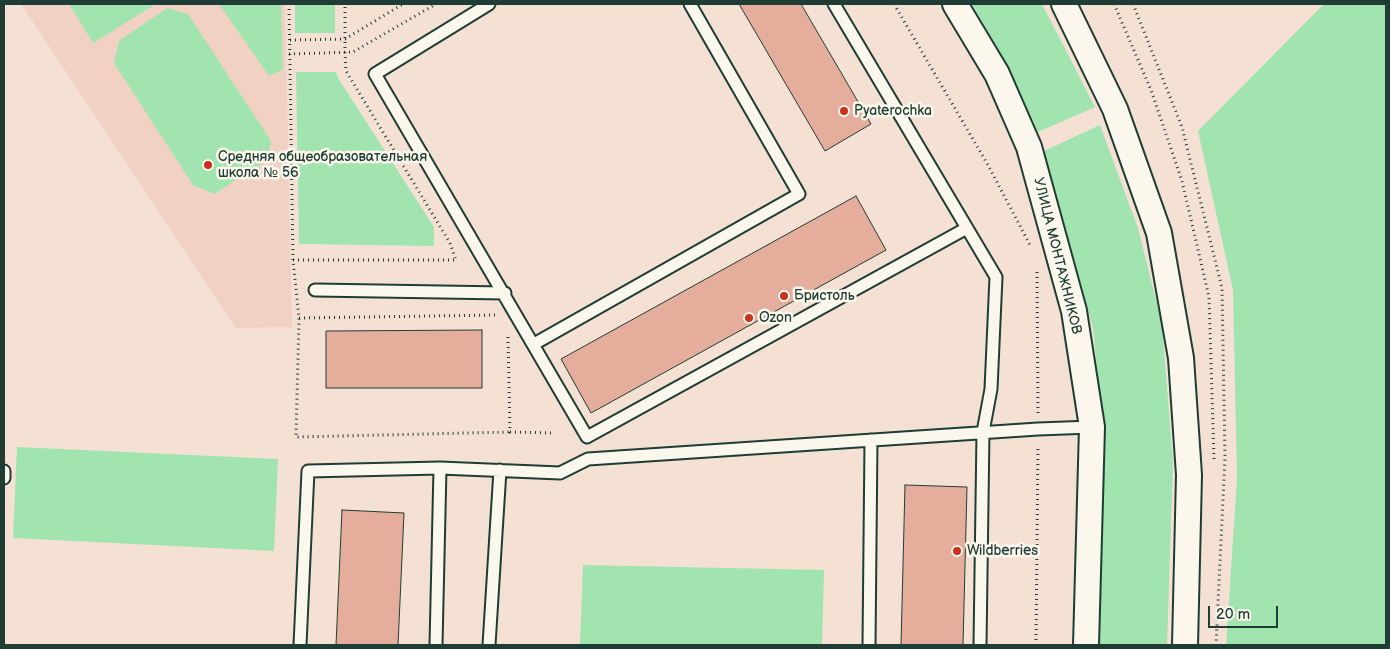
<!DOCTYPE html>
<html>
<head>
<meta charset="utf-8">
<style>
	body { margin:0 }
	#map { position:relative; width:1390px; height:649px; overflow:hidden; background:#f4e1d4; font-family:"Balsamiq Sans",sans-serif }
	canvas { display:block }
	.frame { position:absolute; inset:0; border:5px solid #1f3d34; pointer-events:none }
	.scale { position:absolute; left:1208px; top:606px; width:70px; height:22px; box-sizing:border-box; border:2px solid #1f3d34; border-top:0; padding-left:6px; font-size:15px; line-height:18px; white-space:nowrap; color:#1f3d34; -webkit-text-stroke:4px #fbf7ec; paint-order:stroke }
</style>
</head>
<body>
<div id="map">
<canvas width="1390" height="649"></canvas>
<div class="frame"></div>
<div class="scale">20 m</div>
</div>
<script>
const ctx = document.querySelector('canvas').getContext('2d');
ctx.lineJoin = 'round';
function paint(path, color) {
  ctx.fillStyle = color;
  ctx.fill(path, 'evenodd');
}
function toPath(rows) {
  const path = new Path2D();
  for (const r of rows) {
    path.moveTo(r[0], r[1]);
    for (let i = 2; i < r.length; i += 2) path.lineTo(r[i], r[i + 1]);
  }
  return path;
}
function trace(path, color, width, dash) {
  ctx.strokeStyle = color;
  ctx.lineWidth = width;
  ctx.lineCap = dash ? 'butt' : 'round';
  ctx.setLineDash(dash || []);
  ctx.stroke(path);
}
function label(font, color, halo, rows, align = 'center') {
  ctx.font = font + ' "Balsamiq Sans",sans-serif';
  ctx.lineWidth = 5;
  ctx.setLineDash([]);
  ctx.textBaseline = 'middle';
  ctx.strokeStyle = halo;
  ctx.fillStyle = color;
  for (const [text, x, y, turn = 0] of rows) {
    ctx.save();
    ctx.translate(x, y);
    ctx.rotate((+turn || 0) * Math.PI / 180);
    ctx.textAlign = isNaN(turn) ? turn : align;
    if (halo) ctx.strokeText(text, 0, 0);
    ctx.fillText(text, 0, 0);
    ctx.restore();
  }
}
const built = toPath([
	[21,4,285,4,292,327,236,328]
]);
const green = toPath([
	[69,4,156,4,93,43],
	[219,4,281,4,283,70,269,76],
	[295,4,335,4,335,33,295,33],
	[972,4,1042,4,1095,107,1038,132,1008,66],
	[1324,4,1386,4,1386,645,1226,645,1237,478,1233,290,1198,131],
	[167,8,188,14,271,141,267,160,214,194,193,185,114,63,119,41],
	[296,72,336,72,338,78,434,227,434,246,299,244],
	[1100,125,1138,228,1162,324,1173,462,1167,645,1099,645,1104,438,1093,328,1044,151],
	[17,447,278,459,274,551,13,538],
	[583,565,824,570,822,645,580,645]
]);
const building = toPath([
	[739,4,801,4,871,124,825,151,739,4],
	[856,196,886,250,591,413,561,359,856,196],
	[482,330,482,388,326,388,326,331,482,330],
	[905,485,967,487,963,645,901,645,905,485],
	[342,510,404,513,398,645,336,645,342,510]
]);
const path = toPath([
	[289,4,293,260,299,318,296,437,510,432],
	[894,4,988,165,1030,245],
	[1114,4,1151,90,1182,181,1209,297,1214,460],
	[1133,4,1182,127,1222,288,1225,458,1216,645],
	[290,40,345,39,403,4],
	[289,54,353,52,436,4],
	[293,260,456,260,450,243,346,71,345,53,345,4],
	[1037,272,1038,413],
	[299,318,495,315],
	[508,337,510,432,555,433],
	[1036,645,1038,445]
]);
const lane = toPath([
	[489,4,375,74,587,437,967,228],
	[834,4,996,277,991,389,983,432,980,645],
	[315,290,505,293],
	[534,344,799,194,690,4],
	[4,471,4,478],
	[300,645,308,471,440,468,560,473,588,459,1038,429,1092,427],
	[436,645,440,468],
	[489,645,500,470],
	[869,645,871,440]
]);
const street = toPath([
	[955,4,997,74,1029,147,1074,311,1092,427,1086,645],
	[1064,4,1115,109,1159,233,1181,358,1189,475,1185,645]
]);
const markers = [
	[844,111,5,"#c8321e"],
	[208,165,5,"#c8321e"],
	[784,296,5,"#c8321e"],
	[749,318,5,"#c8321e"],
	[957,551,5,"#c8321e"]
];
const poiNames = [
	["Pyaterochka",854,111],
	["Средняя общеобразовательная",218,157],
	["школа № 56",218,173],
	["Бристоль",794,296],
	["Ozon",759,318],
	["Wildberries",967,551]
];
const streetNames = [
	["УЛИЦА МОНТАЖНИКОВ",1057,256,76]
];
paint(built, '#f0d1c3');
paint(green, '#a1e4af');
paint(building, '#e5ad9c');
trace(building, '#1f3d34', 1);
trace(lane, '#1f3d34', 15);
trace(street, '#1f3d34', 28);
trace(path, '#1f3d34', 3, [1, 4]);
trace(lane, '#fbf7ec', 11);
trace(street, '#fbf7ec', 24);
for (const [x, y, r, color] of markers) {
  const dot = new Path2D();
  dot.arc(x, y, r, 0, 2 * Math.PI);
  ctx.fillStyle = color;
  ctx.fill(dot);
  trace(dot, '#fbf7ec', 2);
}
label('14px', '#1f3d34', '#fbf7ec', poiNames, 'left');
label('14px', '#1f3d34', '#fbf7ec', streetNames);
</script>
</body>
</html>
